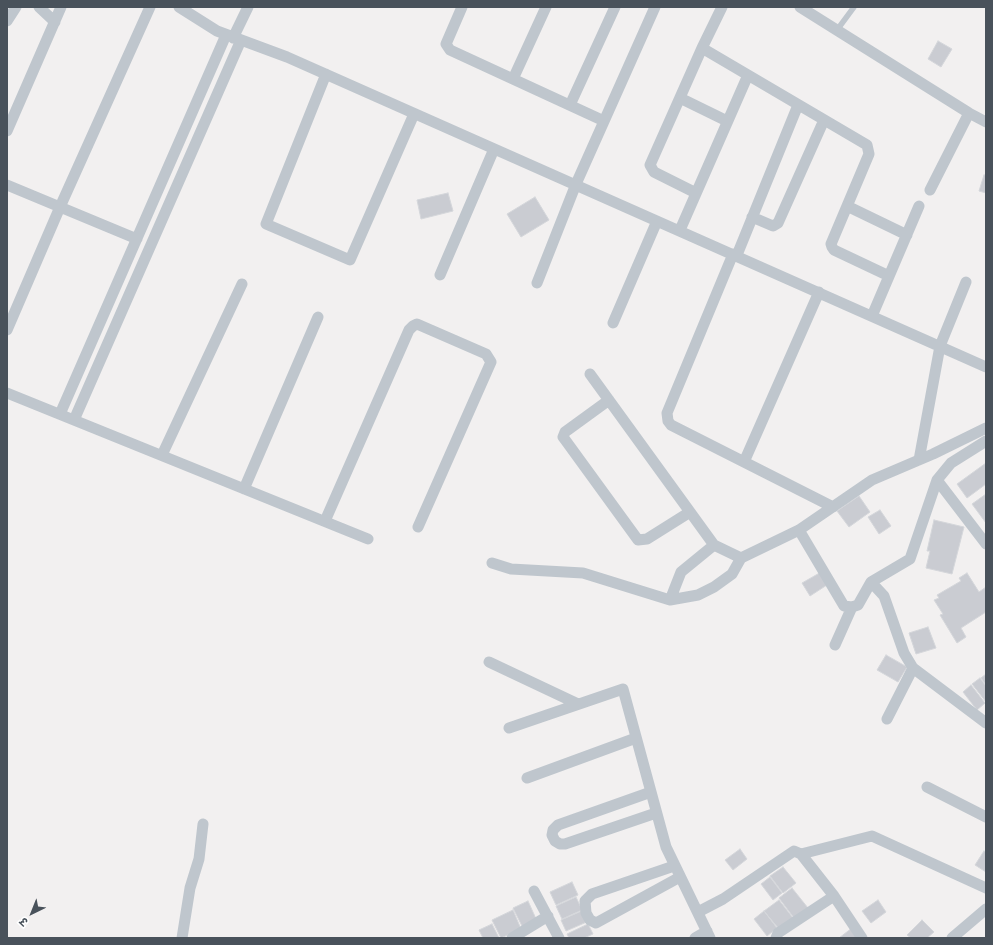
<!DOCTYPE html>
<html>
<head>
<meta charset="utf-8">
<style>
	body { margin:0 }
	#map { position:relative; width:993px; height:945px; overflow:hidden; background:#f2f0f0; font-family:Poppins,"Noto Sans Devanagari",sans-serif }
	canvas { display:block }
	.frame { position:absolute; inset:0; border:8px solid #49525b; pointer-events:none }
	.north { position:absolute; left:12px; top:893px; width:40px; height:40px; -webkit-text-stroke:3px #fff; paint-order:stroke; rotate:223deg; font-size:11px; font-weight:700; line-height:16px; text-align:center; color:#49525b }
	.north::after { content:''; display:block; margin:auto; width:14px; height:18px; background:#49525b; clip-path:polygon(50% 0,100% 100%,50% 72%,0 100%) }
</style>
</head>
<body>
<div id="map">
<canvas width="993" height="945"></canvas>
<div class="frame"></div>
<div class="north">उ</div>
</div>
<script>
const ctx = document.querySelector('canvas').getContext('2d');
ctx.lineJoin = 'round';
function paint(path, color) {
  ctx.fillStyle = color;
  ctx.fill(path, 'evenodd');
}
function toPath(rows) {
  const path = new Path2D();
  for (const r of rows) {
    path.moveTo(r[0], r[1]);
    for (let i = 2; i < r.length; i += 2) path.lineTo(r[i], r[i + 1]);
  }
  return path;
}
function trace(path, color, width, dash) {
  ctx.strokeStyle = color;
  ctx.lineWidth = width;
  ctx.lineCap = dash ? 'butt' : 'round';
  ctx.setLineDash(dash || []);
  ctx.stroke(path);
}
const building = toPath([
	[938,41,952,49,941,67,928,59,938,41],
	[984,175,986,175,986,193,979,191,984,175],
	[448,193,453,211,421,219,417,200,448,193],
	[535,197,549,220,521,237,507,214,535,197],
	[986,463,986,484,967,498,957,484,986,463],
	[986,494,986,523,972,504,986,494],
	[859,496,870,512,849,527,837,511,859,496],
	[880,510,891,526,879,534,868,517,880,510],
	[934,520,964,527,952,574,926,568,930,551,927,551,934,520],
	[823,571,830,583,810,596,802,583,823,571],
	[967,573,979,592,986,587,986,612,961,628,966,637,957,643,940,615,943,614,934,600,939,598,937,595,961,581,959,578,967,573],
	[928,627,936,648,916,654,909,633,928,627],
	[886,655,907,667,898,682,877,670,886,655],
	[986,674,986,685,981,678,986,674],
	[980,678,986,686,986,702,972,684,980,678],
	[971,685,985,703,977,710,963,692,971,685],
	[740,849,747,859,733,870,725,860,740,849],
	[984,851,986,853,986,872,975,865,984,851],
	[783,867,796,883,783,893,770,876,783,867],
	[770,877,782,893,773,900,761,884,770,877],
	[572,882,578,895,556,905,550,892,572,882],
	[792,888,808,908,794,918,779,898,792,888],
	[576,897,582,910,562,919,556,906,576,897],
	[779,900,793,918,779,929,764,911,779,900],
	[878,900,886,912,871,923,862,911,878,900],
	[528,901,537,921,523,928,513,908,528,901],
	[513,910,521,929,501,938,492,920,513,910],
	[584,910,589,921,566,931,561,920,584,910],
	[764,911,777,928,767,936,754,919,764,911],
	[922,920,934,932,927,938,911,938,907,935,922,920],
	[492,924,499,938,483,938,479,930,492,924],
	[588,924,593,934,584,938,569,938,567,934,588,924],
	[852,928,860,938,839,938,852,928]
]);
const service = toPath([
	[837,30,854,7]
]);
const minor = toPath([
	[39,7,55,22],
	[179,7,217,31,287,57,986,367],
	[462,7,446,44,450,50,604,121],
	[800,7,969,113,986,122],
	[7,21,16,7],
	[233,38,248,7],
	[702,48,867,145,869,154,831,244,832,247,834,250,889,276],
	[326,74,266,224,350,260,414,114],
	[513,79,546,7],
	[680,98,727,121],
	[570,105,615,7],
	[7,131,61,7],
	[7,185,137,239],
	[930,190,969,113],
	[696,193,654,172,650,165,702,48,722,7],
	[847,206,907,235],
	[752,217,773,226,778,223,824,120],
	[680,230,748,75],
	[733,254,667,413,668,421,671,425,833,507],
	[737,255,798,105],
	[440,275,494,149],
	[537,283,576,184,655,7],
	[872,316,919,206],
	[613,323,657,221],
	[7,330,60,207,150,7],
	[590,374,714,545],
	[7,393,368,539],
	[609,400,565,432,563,437,566,441,638,540,647,539,690,512],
	[60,414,226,35],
	[74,420,241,40],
	[162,455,242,284],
	[919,460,940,346,966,282],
	[744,462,819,292],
	[937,480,986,544],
	[244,489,318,317],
	[325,521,409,330,413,326,417,324,486,354,491,362,418,527],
	[799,530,844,606,852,607,858,605,871,582,884,596,904,653,913,668,986,723],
	[741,558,714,545,681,572,670,600,698,595,714,587,732,574,741,558,799,530,872,480,933,454,986,428],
	[492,563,511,569,583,573,670,600],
	[871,582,910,559,937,480,951,463,986,441],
	[835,645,852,607],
	[489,662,578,704],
	[887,719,913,668],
	[509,728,623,689,666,847,710,938],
	[527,778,636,738],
	[927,787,986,817],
	[651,792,558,825,553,830,552,835,555,841,560,844,565,844,656,813],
	[801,854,872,836,986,888],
	[674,866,592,894,585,901,586,913,590,920,596,923,680,877],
	[534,891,559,938],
	[698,912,723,899,794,851,801,854,834,896,862,938],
	[182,938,190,888,199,859,203,824],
	[512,938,548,916],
	[695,938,707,931],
	[776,938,778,933,834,896],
	[952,938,986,909]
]);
paint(building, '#caccd2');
trace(building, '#d4d6da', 1);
trace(service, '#bfc6cd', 5.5);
trace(minor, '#bfc6cd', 11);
</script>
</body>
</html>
